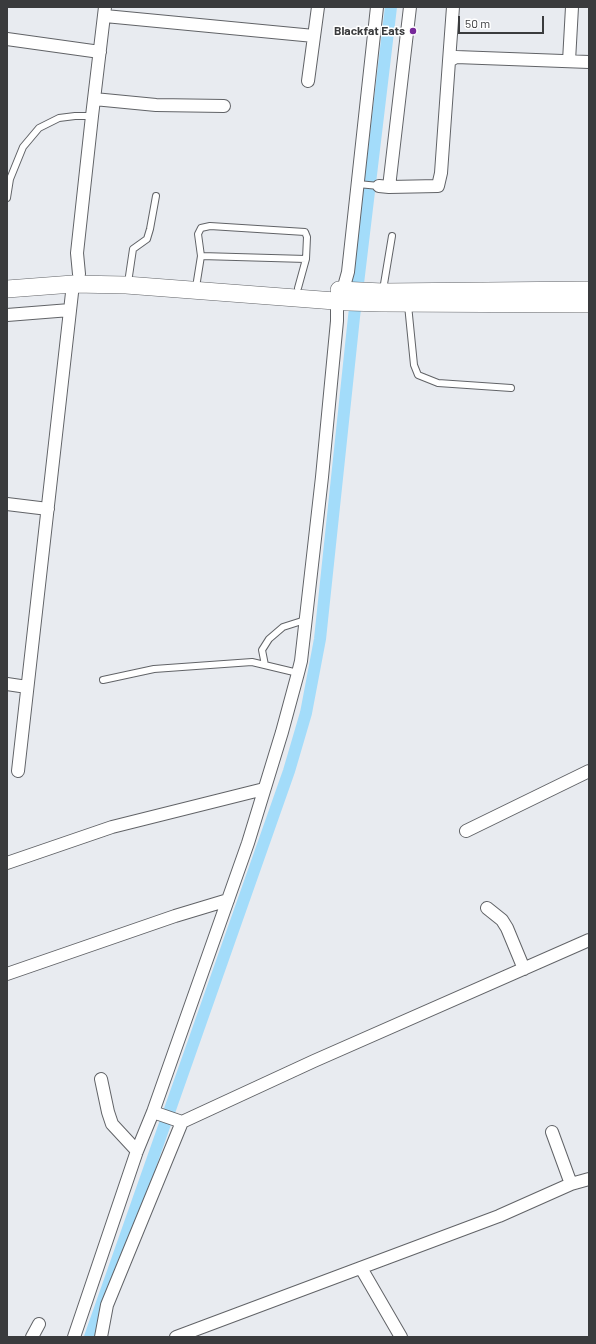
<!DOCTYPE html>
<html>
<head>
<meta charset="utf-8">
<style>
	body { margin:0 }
	#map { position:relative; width:596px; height:1344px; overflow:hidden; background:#e8ebf0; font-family:Barlow,sans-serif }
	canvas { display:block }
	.frame { position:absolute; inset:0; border:8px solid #3a3b3d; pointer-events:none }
	.scale { position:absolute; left:458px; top:16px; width:86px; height:18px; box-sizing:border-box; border:2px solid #3a3b3d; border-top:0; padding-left:5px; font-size:12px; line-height:14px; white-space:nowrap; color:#3a3b3d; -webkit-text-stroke:3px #fff; paint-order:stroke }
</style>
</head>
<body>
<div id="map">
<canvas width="596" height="1344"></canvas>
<div class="frame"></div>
<div class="scale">50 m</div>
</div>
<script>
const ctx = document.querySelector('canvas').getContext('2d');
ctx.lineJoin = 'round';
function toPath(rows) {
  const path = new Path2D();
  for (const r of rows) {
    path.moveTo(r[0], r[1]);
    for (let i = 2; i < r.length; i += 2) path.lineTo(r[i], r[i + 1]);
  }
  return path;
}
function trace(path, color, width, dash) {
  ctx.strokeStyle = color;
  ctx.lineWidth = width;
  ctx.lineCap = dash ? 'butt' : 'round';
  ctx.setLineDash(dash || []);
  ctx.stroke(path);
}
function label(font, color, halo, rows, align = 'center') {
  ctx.font = font + ' Barlow,sans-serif';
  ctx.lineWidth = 3;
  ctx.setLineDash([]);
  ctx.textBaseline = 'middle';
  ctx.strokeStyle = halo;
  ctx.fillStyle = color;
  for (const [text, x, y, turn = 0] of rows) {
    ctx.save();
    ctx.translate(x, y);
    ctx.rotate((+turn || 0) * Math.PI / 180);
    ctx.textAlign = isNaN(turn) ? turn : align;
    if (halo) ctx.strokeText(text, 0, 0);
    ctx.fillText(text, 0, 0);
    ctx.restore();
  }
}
const canal = toPath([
	[90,1337,289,771,306,713,320,639,354,317,391,7]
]);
const lane = toPath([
	[358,184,379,186],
	[7,198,10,179,23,147,39,128,59,118,75,116,92,116],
	[201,256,306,259],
	[129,276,133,249,147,239,150,229,156,196],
	[197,281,201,256,198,234,201,228,210,226,305,232,307,237,306,259,298,288],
	[383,290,392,236],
	[408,305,414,365,418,375,438,383,511,388],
	[265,665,262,650,269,639,283,627,305,620],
	[103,680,154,669,252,662,298,673]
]);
const street = toPath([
	[105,16,314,36],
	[7,39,100,52],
	[449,61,453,7],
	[569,61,572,7],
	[308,81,318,7],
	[94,99,156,105,224,106],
	[379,186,389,187,410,7],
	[389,187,438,186,441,173,449,61,456,57,589,62],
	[79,274,77,253,92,116,105,7],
	[343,290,348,272,377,7],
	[7,315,70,310],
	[7,504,48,509],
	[7,684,27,687],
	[18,771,73,284],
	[466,831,589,771],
	[7,863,112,827,264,789],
	[487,908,502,920,507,928,524,969],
	[7,974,175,916,228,900],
	[101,1079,108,1112,112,1124,137,1151],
	[153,1112,182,1122,314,1061,589,940],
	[552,1132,571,1184],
	[361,1268,401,1337],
	[32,1337,39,1324],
	[74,1337,137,1151,153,1112,248,843,282,732,298,673,301,661,322,477,337,321,337,301],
	[101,1337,107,1305,182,1122],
	[176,1337,499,1216,571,1184,589,1179]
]);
const secondary = toPath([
	[7,289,73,284,126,285,348,302,381,303,589,304],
	[339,290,383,292,589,290]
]);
const markers = [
	[413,31,4,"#77289a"]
];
const poiNames = [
	["Blackfat Eats",405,31]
];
trace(canal, '#a3dcfa', 12);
trace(lane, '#616367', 8);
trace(street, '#616367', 14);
trace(secondary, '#616367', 18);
trace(lane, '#fff', 6);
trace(street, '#fff', 12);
trace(secondary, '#fff', 17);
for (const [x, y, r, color] of markers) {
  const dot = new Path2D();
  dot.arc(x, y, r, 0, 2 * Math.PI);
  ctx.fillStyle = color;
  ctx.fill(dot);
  trace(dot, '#fff', 1.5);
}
label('bold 12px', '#3a3b3d', '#fff', poiNames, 'right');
</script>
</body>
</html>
